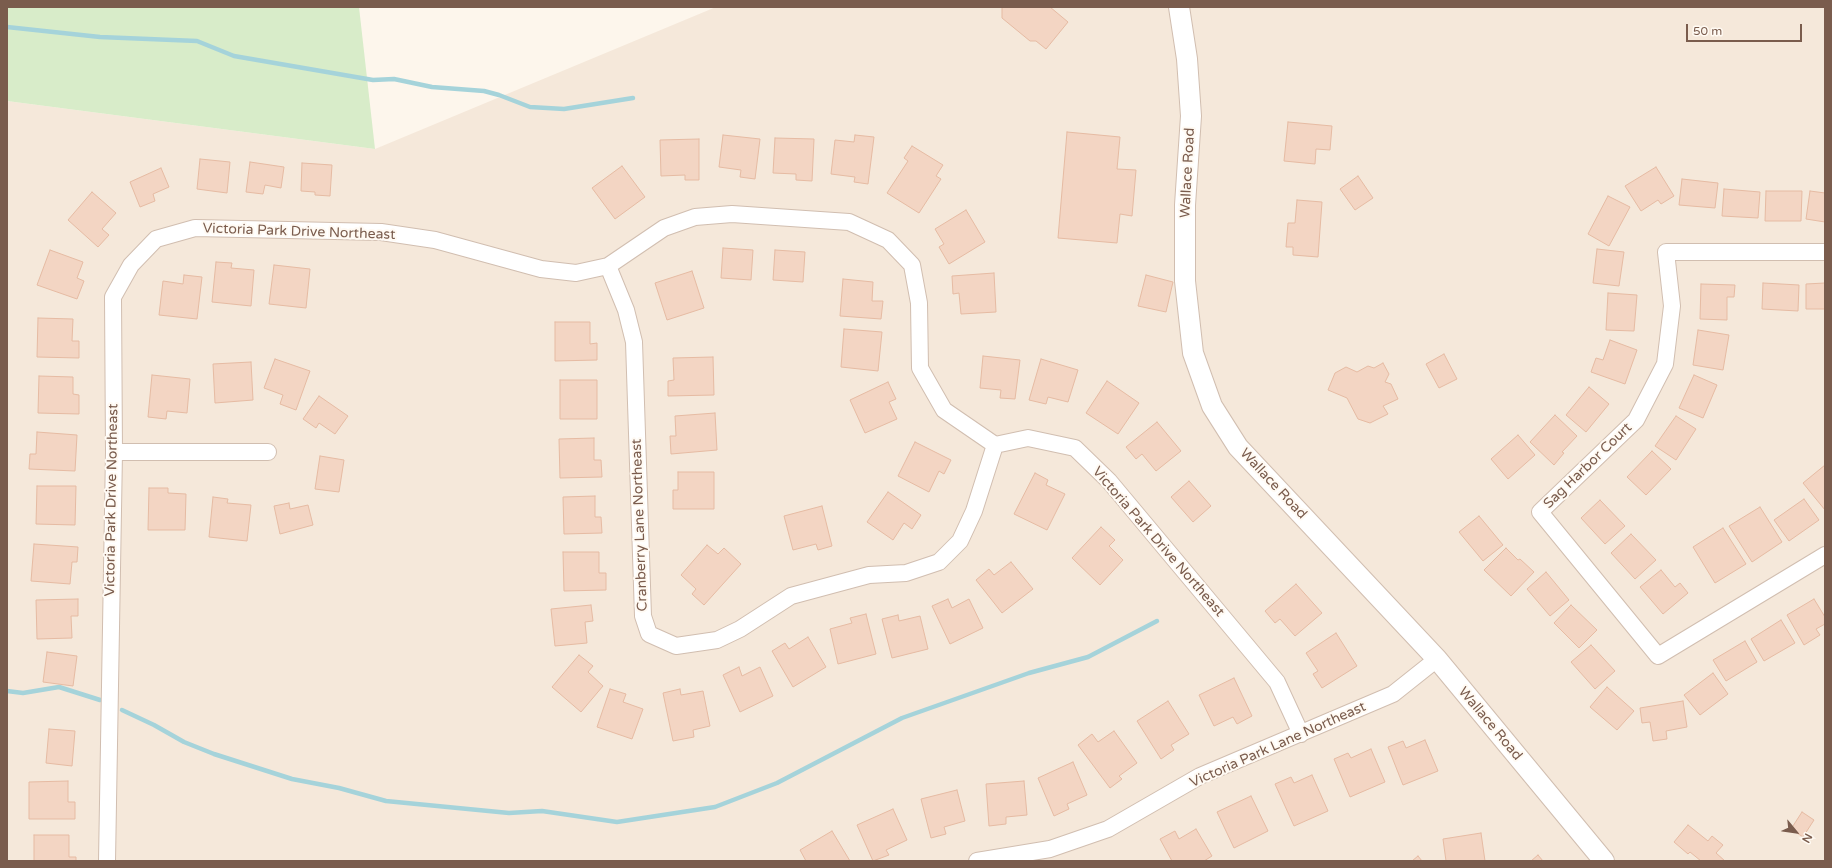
<!DOCTYPE html>
<html>
<head>
<meta charset="utf-8">
<style>
	body { margin:0 }
	#map { position:relative; width:1832px; height:868px; overflow:hidden; background:#fdf6ec; font-family:"Varela Round",sans-serif }
	canvas { display:block }
	.frame { position:absolute; inset:0; border:8px solid #7a5c4d; pointer-events:none }
	.north { position:absolute; left:1776px; top:812px; width:40px; height:40px; -webkit-text-stroke:3px #fffaf3; paint-order:stroke; rotate:119deg; font-size:11px; font-weight:700; line-height:16px; text-align:center; color:#7a5c4d }
	.north::after { content:''; display:block; margin:auto; width:14px; height:18px; background:#7a5c4d; clip-path:polygon(50% 0,100% 100%,50% 72%,0 100%) }
	.scale { position:absolute; left:1686px; top:24px; width:116px; height:18px; box-sizing:border-box; border:2px solid #7a5c4d; border-top:0; padding-left:5px; font-size:12px; line-height:14px; white-space:nowrap; color:#7a5c4d; -webkit-text-stroke:3px #fffaf3; paint-order:stroke }
</style>
</head>
<body>
<div id="map">
<canvas width="1832" height="868"></canvas>
<div class="frame"></div>
<div class="north">N</div>
<div class="scale">50 m</div>
</div>
<script>
const ctx = document.querySelector('canvas').getContext('2d');
ctx.lineJoin = 'round';
function paint(path, color) {
  ctx.fillStyle = color;
  ctx.fill(path, 'evenodd');
}
function toPath(rows) {
  const path = new Path2D();
  for (const r of rows) {
    path.moveTo(r[0], r[1]);
    for (let i = 2; i < r.length; i += 2) path.lineTo(r[i], r[i + 1]);
  }
  return path;
}
function trace(path, color, width, dash) {
  ctx.strokeStyle = color;
  ctx.lineWidth = width;
  ctx.lineCap = dash ? 'butt' : 'round';
  ctx.setLineDash(dash || []);
  ctx.stroke(path);
}
function label(font, color, halo, rows, align = 'center') {
  ctx.font = font + ' "Varela Round",sans-serif';
  ctx.lineWidth = 4;
  ctx.setLineDash([]);
  ctx.textBaseline = 'middle';
  ctx.strokeStyle = halo;
  ctx.fillStyle = color;
  for (const [text, x, y, turn = 0] of rows) {
    ctx.save();
    ctx.translate(x, y);
    ctx.rotate((+turn || 0) * Math.PI / 180);
    ctx.textAlign = isNaN(turn) ? turn : align;
    if (halo) ctx.strokeText(text, 0, 0);
    ctx.fillText(text, 0, 0);
    ctx.restore();
  }
}
const residential = toPath([
	[716,7,1825,7,1825,861,7,861,7,101,375,149]
]);
const green = toPath([
	[7,7,359,7,375,149,7,101]
]);
const stream = toPath([
	[7,27,100,37,197,41,234,56,373,80,394,79,432,87,484,91,499,95,530,107,564,109,633,98],
	[7,691,23,693,59,687,100,700],
	[122,710,154,725,184,742,214,754,292,779,339,788,386,801,509,813,542,811,617,822,715,807,777,783,902,718,1029,673,1088,657,1157,621]
]);
const building = toPath([
	[1002,7,1050,7,1068,22,1046,49,1036,41,1030,41,1002,18,1002,7],
	[1288,122,1332,126,1330,150,1316,149,1315,164,1284,161,1288,122],
	[1067,132,1120,137,1117,169,1136,170,1132,216,1120,214,1117,243,1058,238,1067,132],
	[723,135,760,139,755,179,740,177,741,170,719,167,723,135],
	[855,135,874,137,868,184,854,182,855,177,831,174,835,140,854,142,855,135],
	[775,138,814,139,812,181,796,180,796,174,773,173,775,138],
	[699,139,699,180,685,180,685,175,661,176,660,140,699,139],
	[912,146,943,165,936,176,941,179,919,213,887,193,908,161,904,158,912,146],
	[200,159,230,162,227,193,197,189,200,159],
	[250,162,284,167,281,188,265,185,263,194,246,192,250,162],
	[302,163,332,165,330,196,315,195,315,192,301,191,302,163],
	[622,166,645,197,615,219,592,188,622,166],
	[1656,167,1674,196,1661,204,1658,200,1641,211,1625,186,1656,167],
	[161,168,169,187,153,194,155,201,140,207,130,182,161,168],
	[1358,176,1373,198,1355,210,1340,189,1358,176],
	[1682,179,1718,183,1715,208,1679,205,1682,179],
	[1724,189,1760,192,1758,218,1722,216,1724,189],
	[1766,191,1802,191,1801,221,1765,221,1766,191],
	[1810,191,1825,193,1825,222,1806,219,1810,191],
	[92,192,116,213,102,229,109,235,98,247,68,220,92,192],
	[1608,196,1630,207,1609,246,1588,234,1608,196],
	[1297,200,1322,202,1318,257,1293,255,1293,247,1286,247,1288,223,1295,223,1297,200],
	[966,210,985,242,949,264,939,247,944,244,935,229,966,210],
	[723,248,753,250,751,280,721,278,723,248],
	[1597,249,1624,252,1619,286,1593,283,1597,249],
	[50,250,83,262,77,278,84,281,77,299,37,285,50,250],
	[775,250,805,252,803,282,773,280,775,250],
	[216,262,232,263,231,268,254,270,251,306,212,302,216,262],
	[274,265,310,269,306,308,269,304,274,265],
	[692,271,704,308,667,320,655,283,692,271],
	[994,273,996,312,961,314,959,293,953,294,952,276,994,273],
	[184,275,202,277,197,319,159,315,163,281,183,284,184,275],
	[1146,275,1173,282,1166,312,1138,306,1146,275],
	[843,279,873,282,872,301,883,301,881,319,840,316,843,279],
	[1763,283,1799,285,1798,311,1762,309,1763,283],
	[1825,283,1825,309,1806,309,1806,284,1825,283],
	[1701,284,1735,285,1734,297,1727,297,1727,320,1700,319,1701,284],
	[1608,293,1637,295,1634,331,1606,330,1608,293],
	[38,318,73,319,72,341,79,341,79,358,37,357,38,318],
	[555,322,590,322,590,344,597,343,597,360,555,361,555,322],
	[844,329,882,332,878,371,841,367,844,329],
	[1698,330,1729,335,1723,370,1693,365,1698,330],
	[1610,340,1637,350,1625,384,1591,372,1596,358,1603,360,1610,340],
	[1444,354,1457,379,1439,388,1426,364,1444,354],
	[983,356,1020,360,1015,399,1000,398,1001,390,980,388,983,356],
	[713,357,714,395,668,396,668,381,674,380,673,358,713,357],
	[275,359,310,371,296,410,280,404,283,395,264,388,275,359],
	[1041,359,1078,370,1068,402,1048,397,1046,404,1029,400,1041,359],
	[251,362,253,400,215,403,213,364,251,362],
	[1383,363,1389,374,1385,382,1391,384,1398,399,1383,406,1388,414,1370,423,1358,419,1347,398,1328,390,1335,373,1346,367,1357,372,1368,366,1374,368,1383,363],
	[152,375,190,379,187,413,167,411,166,419,148,417,152,375],
	[1694,375,1717,385,1703,418,1679,408,1694,375],
	[39,376,73,377,73,394,79,395,79,414,38,413,39,376],
	[560,380,597,380,597,419,560,419,560,380],
	[1107,381,1139,403,1118,434,1086,413,1107,381],
	[888,382,896,399,889,402,897,419,865,433,850,400,888,382],
	[1589,387,1609,404,1586,432,1566,415,1589,387],
	[319,396,348,416,335,434,319,423,316,428,303,419,319,396],
	[715,413,717,450,671,454,670,436,676,436,675,416,715,413],
	[1555,415,1577,436,1562,452,1564,453,1554,465,1530,442,1555,415],
	[1676,416,1696,429,1676,460,1655,446,1676,416],
	[1157,422,1181,451,1156,471,1142,454,1136,459,1126,447,1157,422],
	[37,432,77,435,75,471,29,469,30,454,36,454,37,432],
	[1518,435,1535,455,1508,479,1491,459,1518,435],
	[594,438,594,460,601,460,602,477,560,478,559,439,594,438],
	[915,442,951,460,944,474,939,471,929,492,898,476,915,442],
	[1652,451,1671,469,1646,495,1627,477,1652,451],
	[320,456,344,460,339,492,315,489,320,456],
	[1825,465,1825,510,1803,483,1825,465],
	[678,472,714,472,714,509,673,509,673,490,678,490,678,472],
	[1035,473,1048,480,1046,485,1065,494,1047,530,1014,514,1035,473],
	[1189,481,1211,506,1193,522,1171,497,1189,481],
	[37,486,76,486,75,525,36,524,37,486],
	[149,488,168,488,168,493,186,494,185,530,148,530,149,488],
	[888,492,921,515,912,529,904,523,893,540,867,522,888,492],
	[595,496,595,517,601,517,602,533,564,534,563,497,595,496],
	[213,497,228,499,227,503,251,505,247,541,209,537,213,497],
	[1804,499,1819,520,1789,541,1774,520,1804,499],
	[1600,500,1625,526,1605,544,1581,518,1600,500],
	[289,503,290,509,308,505,313,525,280,534,274,506,289,503],
	[822,506,832,546,818,550,816,544,793,550,784,516,822,506],
	[1760,507,1782,542,1752,562,1729,526,1760,507],
	[1479,516,1503,545,1483,561,1459,532,1479,516],
	[1101,527,1115,540,1109,546,1123,560,1100,585,1072,558,1101,527],
	[1723,528,1746,564,1715,583,1693,547,1723,528],
	[1631,534,1656,560,1635,579,1611,553,1631,534],
	[34,544,78,547,77,562,72,562,70,584,31,581,34,544],
	[707,545,718,554,724,548,741,564,704,605,692,594,696,589,681,575,707,545],
	[1506,548,1518,560,1520,559,1534,572,1511,596,1484,570,1506,548],
	[563,552,599,552,599,573,606,573,606,590,564,591,563,552],
	[1011,562,1033,589,1002,613,976,580,989,569,994,575,1011,562],
	[1661,570,1675,587,1680,583,1688,593,1663,614,1640,587,1661,570],
	[1546,572,1569,600,1550,616,1527,589,1546,572],
	[1296,584,1322,613,1295,636,1280,619,1275,623,1265,611,1296,584],
	[78,599,78,616,71,616,72,638,37,639,36,600,78,599],
	[948,599,952,608,969,599,983,628,950,644,932,606,948,599],
	[1814,599,1825,617,1825,624,1816,629,1820,635,1804,645,1787,615,1814,599],
	[591,605,593,621,585,622,587,643,555,646,551,609,591,605],
	[1571,605,1597,630,1579,648,1554,623,1571,605],
	[866,614,876,654,838,664,830,629,852,623,850,618,866,614],
	[898,615,899,621,920,616,928,649,892,658,882,619,898,615],
	[1781,620,1795,643,1764,661,1751,639,1781,620],
	[1336,633,1357,666,1322,688,1313,674,1318,671,1306,653,1336,633],
	[808,637,826,667,793,687,772,651,785,643,789,649,808,637],
	[1745,641,1757,662,1726,681,1713,660,1745,641],
	[1591,645,1615,671,1595,689,1571,662,1591,645],
	[47,652,77,656,73,686,43,682,47,652],
	[579,655,593,666,588,672,603,686,581,712,552,687,579,655],
	[739,667,742,676,760,667,773,696,740,712,723,675,739,667],
	[1713,673,1728,694,1700,715,1684,695,1713,673],
	[1234,678,1252,716,1237,724,1233,717,1214,726,1199,695,1234,678],
	[1607,687,1634,711,1617,730,1590,707,1607,687],
	[610,689,626,694,623,702,643,709,632,739,597,727,610,689],
	[680,689,681,695,703,691,710,726,693,730,694,737,673,741,663,693,680,689],
	[1168,701,1189,734,1171,745,1174,750,1161,759,1137,721,1168,701],
	[1683,701,1687,727,1666,731,1667,739,1653,741,1650,722,1642,723,1640,708,1683,701],
	[49,729,75,731,72,766,46,763,49,729],
	[1114,731,1137,763,1119,776,1122,779,1110,788,1078,745,1092,734,1098,742,1114,731],
	[1425,740,1438,771,1403,785,1388,747,1403,741,1406,748,1425,740],
	[1371,749,1385,782,1350,797,1334,759,1348,753,1351,758,1371,749],
	[1073,762,1087,795,1067,804,1069,809,1054,816,1038,778,1073,762],
	[1312,775,1328,811,1294,826,1275,784,1291,777,1294,783,1312,775],
	[68,781,68,802,75,802,75,819,29,819,29,782,68,781],
	[1024,781,1027,815,1006,817,1006,824,989,826,986,784,1024,781],
	[957,790,965,821,944,827,946,834,931,838,921,799,957,790],
	[1251,796,1268,831,1234,848,1217,812,1251,796],
	[893,809,907,840,886,850,889,855,873,861,857,825,893,809],
	[1802,812,1814,820,1803,837,1791,829,1802,812],
	[1688,825,1708,841,1712,836,1723,845,1716,853,1725,861,1701,861,1690,852,1688,854,1674,842,1688,825],
	[1196,829,1212,856,1204,861,1172,861,1160,839,1175,831,1179,839,1196,829],
	[832,831,850,861,806,861,800,850,832,831],
	[1481,833,1485,861,1446,861,1443,839,1481,833],
	[34,835,69,835,69,857,76,857,76,861,34,861,34,835],
	[1538,855,1543,861,1531,861,1538,855],
	[1418,856,1422,861,1412,861,1418,856]
]);
const minor = toPath([
	[1825,252,1666,252,1672,306,1665,364,1636,420,1540,512,1658,656,1825,555],
	[608,266,626,310,634,342,643,616,649,634,676,646,717,640,740,629,791,596,869,575,906,573,939,562,960,541,974,511,995,445],
	[114,452,268,452],
	[107,861,114,452,113,297,131,265,156,239,195,228,381,232,435,240,541,269,576,273,608,266,664,228,695,217,732,214,849,222,888,240,912,265,919,303,920,368,944,410,995,445,1028,438,1075,448,1109,481,1277,682,1301,734],
	[977,861,1050,849,1108,829,1200,776,1393,694,1437,659]
]);
const tertiary = toPath([
	[1179,7,1187,59,1191,116,1185,205,1185,281,1193,353,1212,406,1238,447,1437,659,1604,861]
]);
const streetNames = [
	["Wallace Road",1188,173,-87],
	["Victoria Park Drive Northeast",299,232,2],
	["Sag Harbor Court",1588,466,-44],
	["Wallace Road",1273,484,47],
	["Victoria Park Drive Northeast",112,500,-89],
	["Cranberry Lane Northeast",640,525,-92],
	["Victoria Park Drive Northeast",1158,542,49],
	["Wallace Road",1490,724,50],
	["Victoria Park Lane Northeast",1278,745,-24]
];
paint(residential, '#f5e8da');
paint(green, '#d8ecc9');
trace(stream, '#a5d3da', 4.5);
paint(building, '#f3d5c3');
trace(building, '#e6bba3', 1);
trace(minor, '#d1beb0', 18);
trace(tertiary, '#d1beb0', 22);
trace(minor, '#fff', 16);
trace(tertiary, '#fff', 20);
label('14px', '#7a5c4d', '#fffaf3', streetNames);
</script>
</body>
</html>
